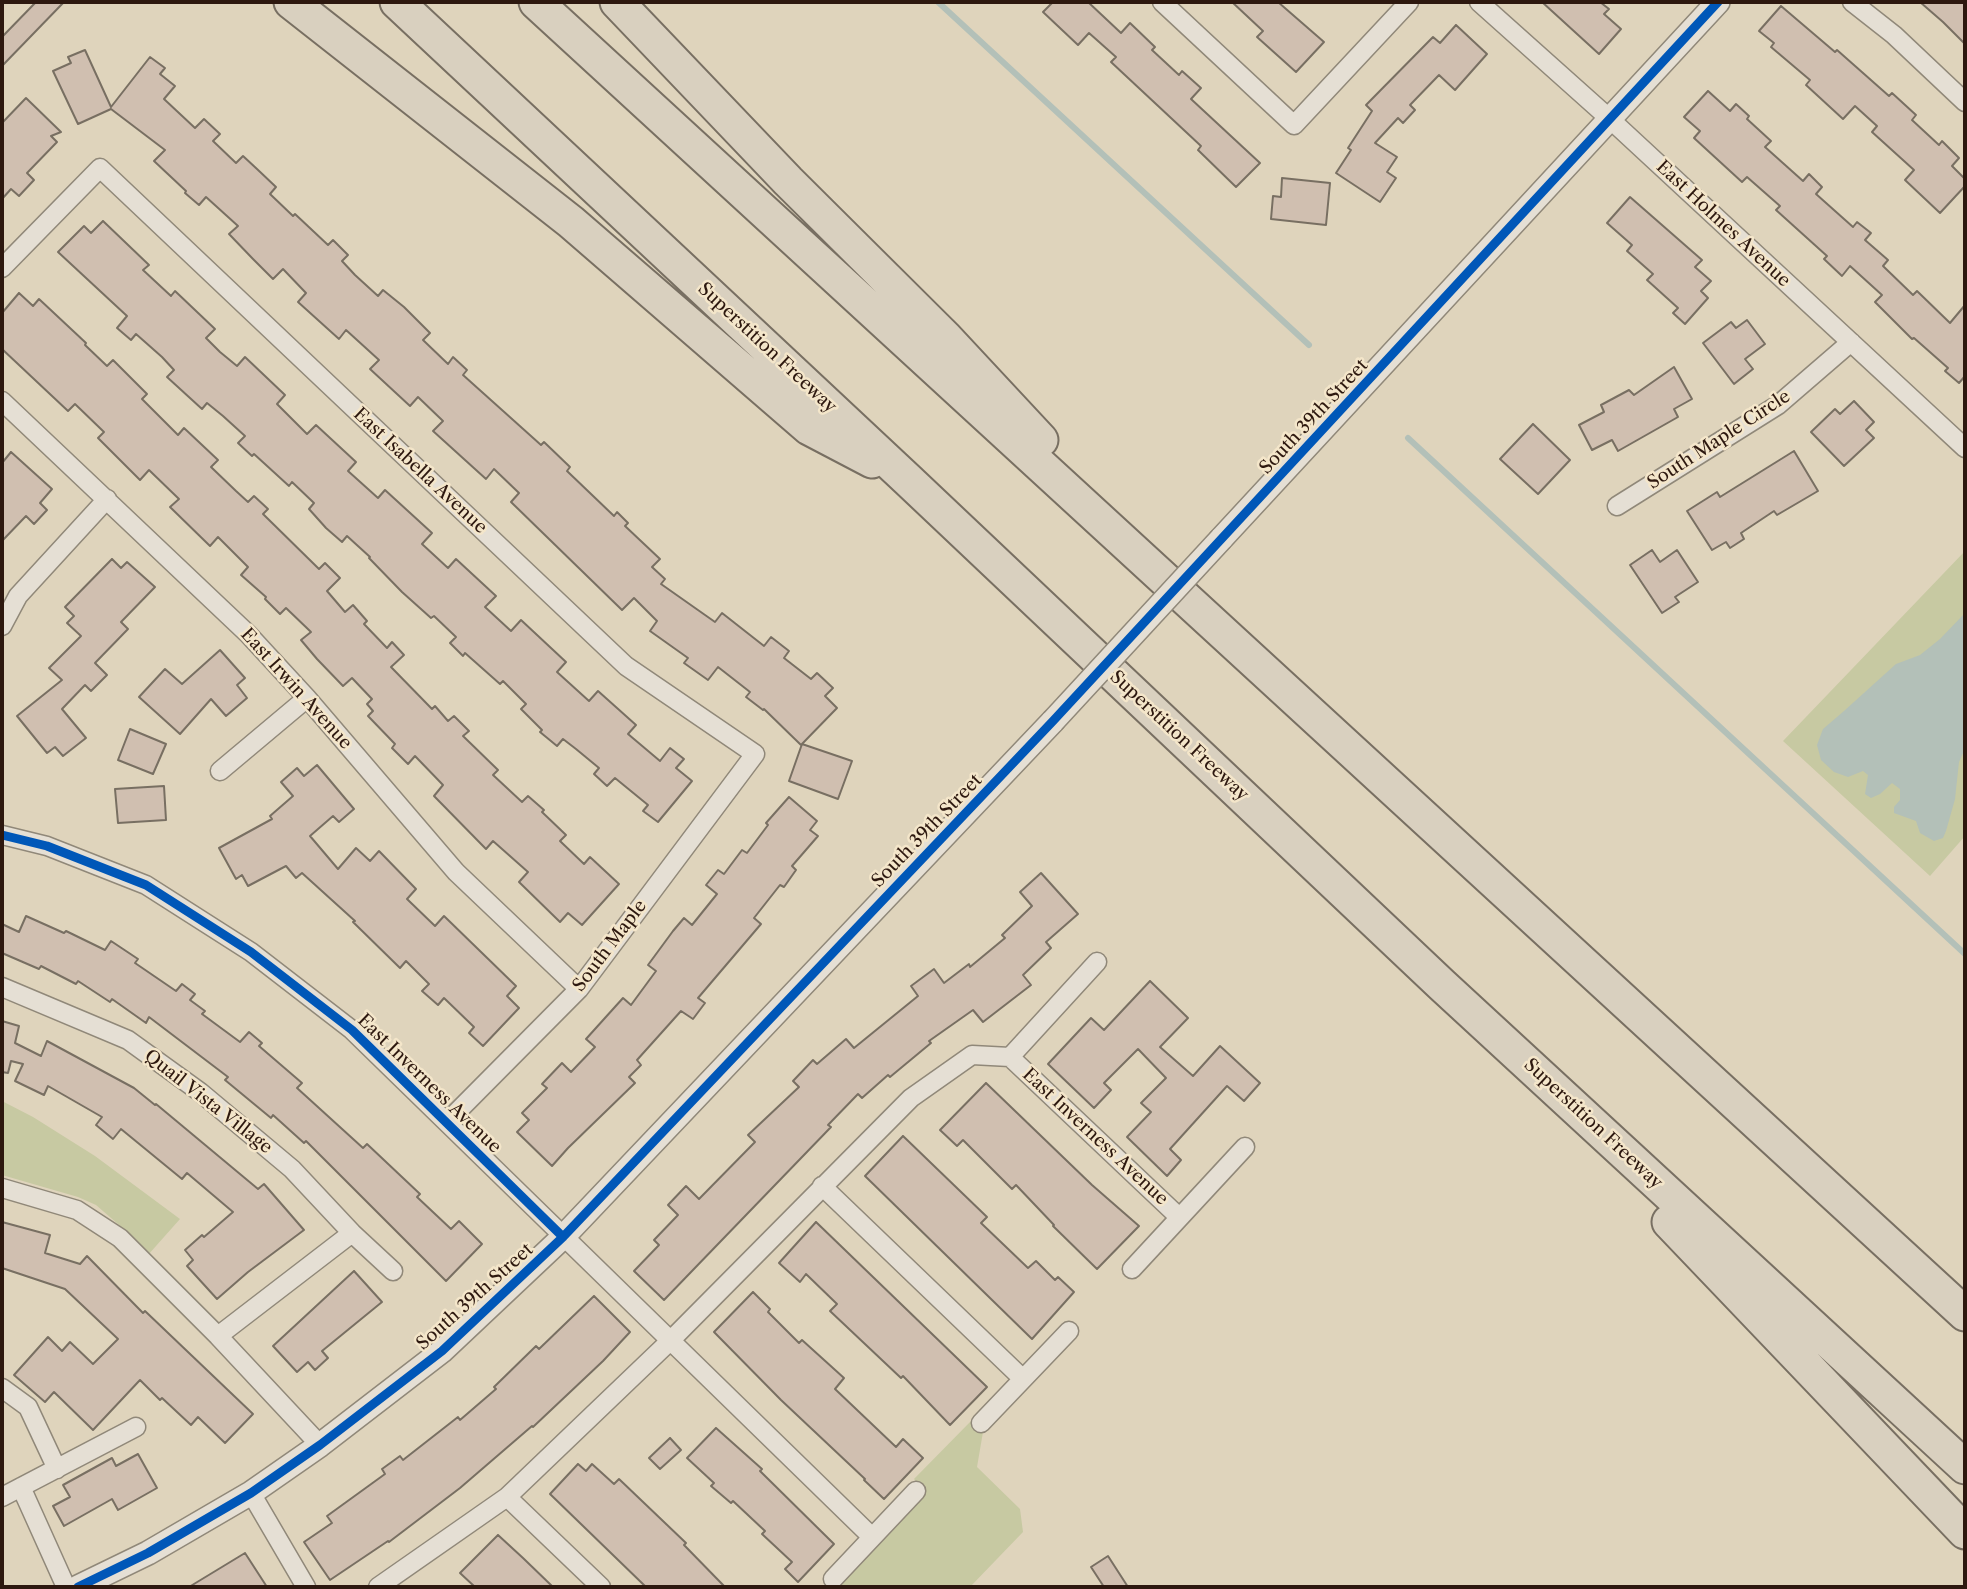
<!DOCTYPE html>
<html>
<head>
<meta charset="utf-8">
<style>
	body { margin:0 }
	#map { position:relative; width:1967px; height:1589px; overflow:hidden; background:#dfd4bc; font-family:"Libre Caslon Text",serif }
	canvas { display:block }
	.frame { position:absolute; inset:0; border:4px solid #2d180f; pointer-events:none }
</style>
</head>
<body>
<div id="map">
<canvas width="1967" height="1589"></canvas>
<div class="frame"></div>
</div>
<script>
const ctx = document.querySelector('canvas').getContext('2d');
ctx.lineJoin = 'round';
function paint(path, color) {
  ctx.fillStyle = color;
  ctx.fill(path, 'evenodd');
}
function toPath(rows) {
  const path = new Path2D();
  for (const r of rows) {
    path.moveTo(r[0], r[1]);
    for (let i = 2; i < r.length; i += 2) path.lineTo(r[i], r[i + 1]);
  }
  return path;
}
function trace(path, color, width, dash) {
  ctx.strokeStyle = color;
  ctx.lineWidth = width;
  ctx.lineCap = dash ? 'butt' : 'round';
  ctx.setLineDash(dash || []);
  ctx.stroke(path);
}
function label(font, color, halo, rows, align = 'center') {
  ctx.font = font + ' "Libre Caslon Text",serif';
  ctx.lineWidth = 5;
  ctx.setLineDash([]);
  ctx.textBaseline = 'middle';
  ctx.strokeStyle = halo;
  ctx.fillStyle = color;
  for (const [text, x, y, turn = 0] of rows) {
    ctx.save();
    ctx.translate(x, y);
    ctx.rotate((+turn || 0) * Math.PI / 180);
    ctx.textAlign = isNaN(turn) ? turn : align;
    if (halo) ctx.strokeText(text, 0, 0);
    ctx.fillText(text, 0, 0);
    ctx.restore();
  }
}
const green = toPath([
	[1965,551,1965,836,1930,876,1783,741],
	[2,1101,33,1117,95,1156,180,1219,148,1255,118,1224,96,1205,78,1197,2,1175],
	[971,1421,983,1432,977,1467,1020,1509,1023,1532,970,1587,835,1587,925,1491,914,1479]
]);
const water = toPath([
	[1965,613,1965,749,1959,762,1955,799,1946,831,1943,838,1934,841,1920,833,1916,821,1894,813,1894,807,1900,800,1900,789,1892,783,1880,794,1871,798,1865,794,1868,775,1863,771,1848,777,1834,772,1821,760,1817,745,1823,729,1844,711,1896,664,1920,655,1940,639]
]);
const stream = toPath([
	[938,2,1309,345],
	[1408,438,1965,954]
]);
const building = toPath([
	[36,2,64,2,2,66,2,37,36,2],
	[1053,2,1088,2,1121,33,1130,23,1155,47,1152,50,1179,75,1182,71,1201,88,1191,99,1260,163,1236,187,1198,150,1201,146,1111,62,1116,57,1089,33,1078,45,1043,12,1053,2],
	[1232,2,1278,2,1324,42,1296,72,1257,37,1263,31,1232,2],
	[1542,2,1600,2,1609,9,1604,14,1621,29,1599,54,1542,2],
	[1920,2,1965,2,1965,44,1943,22,1920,2],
	[1781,6,1835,52,1837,50,1889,96,1892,93,1916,115,1912,120,1939,145,1942,141,1959,158,1952,166,1965,179,1965,186,1940,213,1905,180,1914,170,1872,132,1877,126,1855,106,1843,119,1806,85,1810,80,1771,47,1774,43,1759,31,1781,6],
	[1456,25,1487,54,1455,90,1439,75,1410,105,1415,110,1403,123,1398,118,1375,143,1397,157,1387,172,1396,178,1380,202,1336,173,1351,150,1348,148,1372,111,1366,105,1433,37,1440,43,1456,25],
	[85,50,111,107,150,57,165,68,160,74,175,86,164,99,195,128,204,119,220,134,213,141,236,163,243,156,257,169,276,187,270,194,293,216,295,214,328,245,333,240,348,255,342,261,355,275,378,296,383,290,404,307,430,333,423,340,448,364,453,357,467,370,463,375,541,445,544,442,570,467,567,471,614,516,617,512,628,523,625,526,660,559,652,567,665,579,661,584,715,622,722,613,764,646,771,637,789,651,784,658,811,679,817,673,833,688,825,696,837,708,801,745,764,709,763,710,746,697,750,692,718,667,708,680,684,663,688,658,650,631,657,621,634,598,622,610,511,502,519,493,494,469,486,479,433,431,443,421,418,397,410,406,370,369,379,360,346,330,339,339,298,302,306,293,283,269,273,279,253,259,229,234,238,226,206,197,199,205,185,193,186,191,154,161,165,150,111,109,78,124,53,71,71,63,68,57,85,50],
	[1708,91,1730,111,1736,104,1749,116,1747,119,1771,141,1765,147,1803,181,1809,174,1822,187,1816,194,1853,227,1857,222,1871,233,1865,240,1888,260,1883,266,1913,295,1917,291,1950,323,1965,305,1965,376,1959,383,1945,371,1948,368,1914,338,1912,339,1875,302,1882,295,1850,266,1842,276,1824,259,1827,256,1776,210,1780,206,1747,177,1742,182,1694,138,1700,131,1684,117,1708,91],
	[26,98,61,132,51,136,57,142,27,173,34,180,19,196,11,189,2,199,2,123,26,98],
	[1282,178,1330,183,1326,225,1271,219,1273,196,1281,197,1282,178],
	[1630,197,1702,260,1695,267,1711,281,1701,291,1708,298,1685,324,1673,313,1678,308,1647,280,1653,274,1627,251,1632,245,1607,223,1630,197],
	[103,221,149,265,143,270,171,296,175,291,215,329,206,338,220,352,237,366,245,357,285,395,277,404,307,434,316,425,356,462,348,471,378,498,385,490,432,533,422,544,448,568,456,559,496,596,485,607,511,631,521,620,566,662,557,672,589,701,598,691,636,725,628,734,660,761,670,748,684,759,676,768,692,781,658,822,643,811,648,805,615,778,607,786,594,774,599,768,576,749,563,739,557,746,540,732,542,730,521,709,526,704,503,681,500,684,465,653,463,656,450,643,456,637,434,616,431,618,402,592,369,558,370,557,347,536,342,542,326,528,309,509,314,503,292,482,289,486,254,454,252,456,238,443,245,436,223,416,207,403,202,409,167,377,174,370,162,357,136,334,131,340,117,328,127,316,58,252,84,226,91,233,103,221],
	[19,293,33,306,39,299,86,343,85,345,107,366,113,360,147,394,142,399,178,435,184,428,218,460,211,467,236,491,248,502,254,496,268,509,263,514,319,569,325,563,340,578,327,591,345,612,353,605,367,621,364,624,387,648,392,642,404,655,391,667,432,709,435,706,448,721,454,716,469,731,463,736,498,770,493,775,522,802,528,796,544,810,542,812,566,835,560,841,584,864,590,857,619,884,582,925,568,913,560,922,519,882,528,872,493,841,486,849,434,796,443,785,415,756,408,764,392,748,395,744,368,716,373,711,367,704,372,699,352,678,343,686,317,659,301,640,311,632,286,608,280,614,265,599,266,597,241,575,248,567,218,537,210,546,170,507,179,499,149,470,140,480,98,438,104,432,75,404,68,411,2,349,2,313,19,293],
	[1747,320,1765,344,1745,359,1753,369,1734,384,1703,343,1731,322,1736,328,1747,320],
	[1674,367,1692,399,1674,409,1678,417,1618,451,1612,440,1592,450,1579,425,1604,412,1601,405,1629,390,1634,395,1674,367],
	[1854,401,1874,422,1866,430,1874,438,1844,466,1811,432,1835,409,1840,414,1854,401],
	[1533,424,1570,460,1538,494,1500,459,1533,424],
	[1794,451,1818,491,1777,515,1774,511,1741,533,1744,539,1730,548,1726,542,1712,550,1687,511,1717,492,1720,497,1794,451],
	[11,452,52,489,40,503,47,510,34,524,26,516,2,541,2,463,11,452],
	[1652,550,1660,562,1677,550,1698,582,1675,597,1679,602,1662,613,1630,565,1652,550],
	[112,559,121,568,127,562,155,587,121,622,128,629,95,663,107,675,91,691,85,685,62,709,86,738,63,756,55,747,47,753,17,716,62,680,49,668,81,636,67,623,74,616,65,607,112,559],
	[220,650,245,678,237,685,247,698,226,716,211,699,180,734,139,697,165,669,182,684,220,650],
	[130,729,166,744,153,774,118,760,130,729],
	[802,744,852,761,838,799,789,781,802,744],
	[317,765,354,809,339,822,333,816,310,836,338,869,356,848,370,861,379,851,416,889,407,899,435,926,444,916,516,986,507,996,519,1008,483,1046,469,1033,474,1027,444,998,438,1005,422,991,429,984,406,961,400,968,353,922,355,921,302,873,296,878,286,866,248,886,242,875,236,879,219,848,272,819,270,816,293,796,281,782,297,768,304,776,317,765],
	[164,786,166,820,118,823,115,789,164,786],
	[789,797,817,821,810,830,818,836,792,866,796,870,784,887,780,885,754,918,761,924,698,998,705,1003,693,1019,681,1011,637,1060,641,1065,629,1077,635,1083,568,1148,552,1166,517,1132,529,1120,522,1113,547,1088,542,1084,562,1063,571,1072,595,1047,586,1039,623,998,631,1005,656,971,648,965,673,931,684,918,692,925,717,894,706,885,718,870,724,874,742,850,747,853,768,825,766,823,789,797],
	[1041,873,1078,914,1046,942,1051,948,1023,975,1031,985,983,1022,973,1010,929,1041,931,1043,890,1077,888,1075,862,1098,858,1094,828,1125,831,1127,664,1300,634,1271,659,1245,654,1240,678,1215,668,1205,686,1186,699,1199,755,1142,748,1135,799,1087,793,1081,813,1060,817,1064,846,1039,854,1048,918,996,911,986,934,969,944,983,969,964,970,967,1005,938,1002,935,1032,906,1020,892,1041,873],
	[26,916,64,933,66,931,105,950,111,941,138,959,135,963,176,991,182,984,195,994,190,1000,205,1011,202,1014,240,1042,249,1032,262,1043,259,1046,302,1083,297,1088,363,1148,367,1144,420,1194,417,1197,451,1229,459,1221,482,1244,446,1281,306,1141,304,1143,273,1115,271,1118,225,1080,228,1077,149,1017,146,1023,112,999,110,1002,78,981,76,984,41,966,39,969,2,953,2,924,19,932,26,916],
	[1150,981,1188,1018,1160,1047,1193,1076,1220,1046,1260,1083,1244,1101,1227,1086,1170,1149,1181,1160,1167,1176,1127,1137,1151,1112,1141,1103,1166,1078,1138,1049,1104,1083,1111,1090,1094,1108,1048,1064,1091,1018,1104,1030,1150,981],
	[2,1021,19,1026,15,1043,41,1056,47,1041,134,1088,155,1105,156,1104,258,1189,264,1184,304,1230,248,1272,217,1299,187,1266,193,1260,185,1250,202,1235,204,1237,233,1212,187,1173,182,1179,121,1129,113,1139,96,1125,102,1117,48,1086,44,1095,15,1081,23,1064,11,1061,8,1073,2,1072,2,1021],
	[986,1083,1092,1185,1139,1226,1097,1269,1053,1226,1054,1225,1016,1185,1012,1189,963,1140,957,1146,940,1130,986,1083],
	[903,1136,987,1217,981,1223,1028,1268,1036,1261,1055,1280,1058,1277,1074,1292,1032,1339,865,1176,903,1136],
	[2,1222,50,1235,45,1253,80,1264,87,1256,143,1313,145,1311,253,1414,225,1443,198,1417,191,1425,162,1398,160,1400,140,1380,93,1430,54,1392,45,1402,14,1375,48,1337,62,1351,70,1342,93,1364,118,1339,65,1289,2,1268,2,1222],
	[816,1222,987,1387,950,1425,903,1376,901,1378,830,1311,837,1304,806,1274,800,1282,779,1263,816,1222],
	[354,1271,382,1302,322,1351,328,1358,315,1370,308,1362,297,1372,273,1346,354,1271],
	[753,1292,770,1309,768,1312,799,1343,802,1340,844,1378,835,1389,896,1447,903,1439,923,1458,884,1499,864,1480,865,1479,781,1400,714,1332,753,1292],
	[594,1296,630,1332,603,1361,533,1427,532,1426,460,1488,389,1542,388,1541,330,1580,304,1542,332,1523,327,1516,385,1474,382,1469,400,1456,403,1460,458,1417,460,1420,496,1389,494,1387,536,1346,539,1349,594,1296],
	[716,1428,762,1469,760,1471,834,1544,798,1582,785,1569,792,1562,762,1534,765,1531,733,1501,731,1503,711,1486,714,1483,687,1458,716,1428],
	[670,1438,681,1450,660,1469,649,1458,670,1438],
	[138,1454,157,1488,118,1510,112,1499,64,1526,53,1506,70,1497,63,1485,112,1458,116,1466,138,1454],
	[578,1464,586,1471,592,1464,614,1484,619,1479,686,1543,684,1545,725,1587,646,1587,550,1494,578,1464],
	[498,1535,523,1558,553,1587,475,1587,460,1573,498,1535],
	[245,1553,267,1587,189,1587,245,1553],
	[1108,1556,1128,1587,1104,1587,1091,1567,1108,1556]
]);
const minor = toPath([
	[1162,2,1294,125,1409,2],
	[1479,2,1611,120,1965,448],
	[1852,2,1894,35,1965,102],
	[2,268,100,168,626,666,755,754,579,989,447,1122],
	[2,401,248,634,307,698,456,872,579,989],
	[1617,506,1778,405,1851,342],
	[2,626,18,596,107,499],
	[220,771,307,698],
	[2,835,47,846,146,885,251,952,352,1030,872,1537],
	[2,987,128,1040,200,1092,292,1169,352,1233,393,1271],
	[1010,1057,1097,962],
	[822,1186,1023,1379],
	[2,1188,77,1210,120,1238,218,1336,320,1445],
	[1132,1269,1245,1147],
	[218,1336,352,1233],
	[2,1388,28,1407,57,1469],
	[981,1423,1069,1331],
	[21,1487,66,1587],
	[251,1493,306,1587],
	[2,1497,136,1427],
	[507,1497,601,1587],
	[833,1579,916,1491],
	[378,1587,507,1497,671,1340,911,1098,972,1055,1010,1057,1179,1217]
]);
const tertiary = toPath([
	[1221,539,1718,2],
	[78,1587,148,1553,251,1493,320,1445,442,1351,563,1237,1053,721]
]);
const motorway = toPath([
	[291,2,571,222,809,428,872,461],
	[397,2,908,480,1442,985,1965,1467],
	[536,2,1965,1314],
	[617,2,788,181,946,338,1041,440],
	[1669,1222,1965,1532]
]);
const tertiaryBridge = toPath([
	[1053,721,1221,539]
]);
const cycleway = toPath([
	[2,835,47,846,146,885,251,952,352,1030,563,1237],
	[78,1587,148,1553,251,1493,320,1445,442,1351,563,1237,1053,721,1718,2]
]);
const streetNames = [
	["East Holmes Avenue",1723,224,43],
	["Superstition Freeway",767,348,43],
	["South 39th Street",1314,417,-47],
	["South Maple Circle",1719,440,-33],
	["East Isabella Avenue",420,471,43],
	["East Irwin Avenue",296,689,48],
	["Superstition Freeway",1179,736,43],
	["South 39th Street",927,831,-46],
	["South Maple",610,946,-53],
	["East Inverness Avenue",429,1084,44],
	["Quail Vista Village",208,1102,38],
	["Superstition Freeway",1593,1124,43],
	["East Inverness Avenue",1095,1137,43],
	["South 39th Street",475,1297,-42]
];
paint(green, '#c7c9a2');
paint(water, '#b3c0b8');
trace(stream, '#b3c0b8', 6);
paint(building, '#d0bfb0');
trace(building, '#786f62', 2);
trace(minor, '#908879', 21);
trace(tertiary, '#908879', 26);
trace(motorway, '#786f62', 37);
trace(minor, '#e5dfd4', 18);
trace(tertiary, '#e5dfd4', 23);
trace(motorway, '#d9d0bf', 33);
trace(tertiaryBridge, '#908879', 26, []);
trace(tertiaryBridge, '#e5dfd4', 23);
trace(cycleway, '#0057b8', 9);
label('18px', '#2d180f', '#f4e6ca', streetNames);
</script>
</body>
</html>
